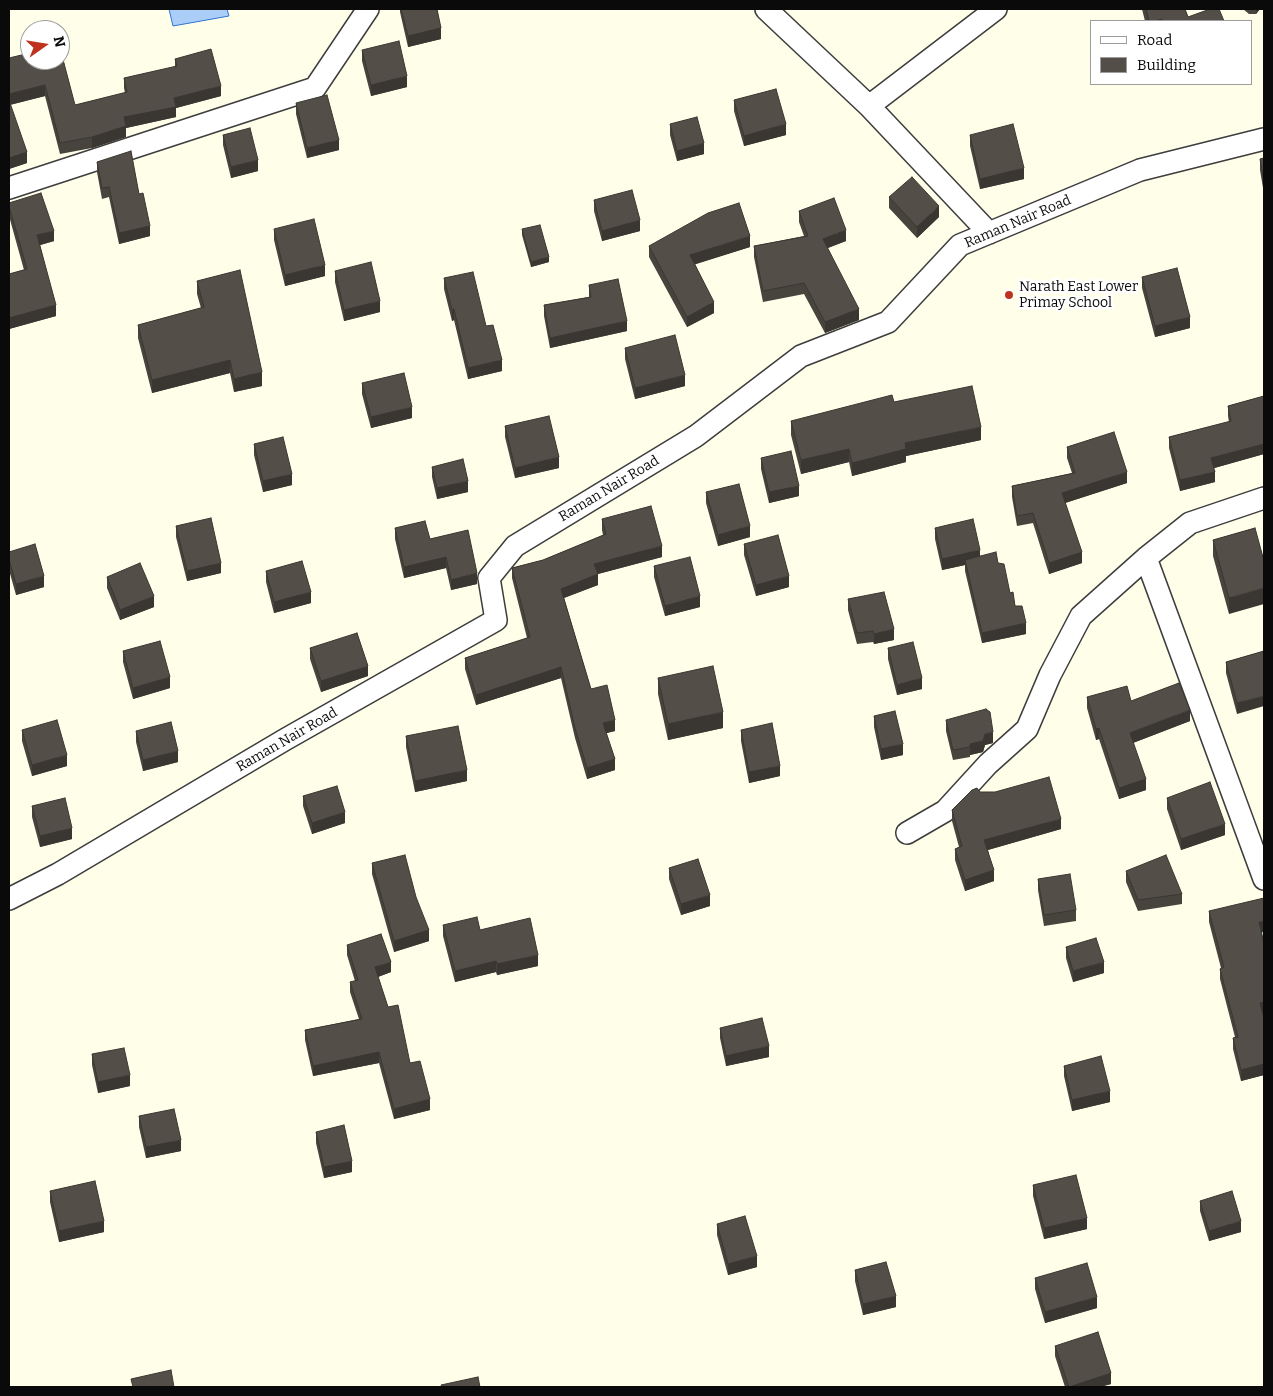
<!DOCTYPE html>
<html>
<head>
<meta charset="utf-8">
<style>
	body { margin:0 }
	#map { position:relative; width:1273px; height:1396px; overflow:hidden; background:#fffee8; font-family:Bitter,serif }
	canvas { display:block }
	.frame { position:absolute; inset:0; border:10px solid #0a0a0a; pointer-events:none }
	.legend { position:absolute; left:1090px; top:20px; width:162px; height:65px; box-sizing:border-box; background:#fff; border:1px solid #9d9d9d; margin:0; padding:6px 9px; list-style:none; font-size:15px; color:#0a0a0a }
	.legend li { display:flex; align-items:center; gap:10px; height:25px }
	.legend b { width:25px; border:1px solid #9d9d9d }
	.north { position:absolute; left:20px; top:20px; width:50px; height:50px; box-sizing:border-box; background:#fff; border:1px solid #9d9d9d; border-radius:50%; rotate:77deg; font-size:14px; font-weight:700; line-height:20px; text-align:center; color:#0a0a0a }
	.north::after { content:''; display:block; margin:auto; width:18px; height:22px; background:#bf331e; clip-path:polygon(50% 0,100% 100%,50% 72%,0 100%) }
</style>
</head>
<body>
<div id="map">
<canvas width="1273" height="1396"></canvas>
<div class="frame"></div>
<ul class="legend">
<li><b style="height:6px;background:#fff"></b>Road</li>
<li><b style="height:14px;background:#534e47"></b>Building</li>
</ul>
<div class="north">N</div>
</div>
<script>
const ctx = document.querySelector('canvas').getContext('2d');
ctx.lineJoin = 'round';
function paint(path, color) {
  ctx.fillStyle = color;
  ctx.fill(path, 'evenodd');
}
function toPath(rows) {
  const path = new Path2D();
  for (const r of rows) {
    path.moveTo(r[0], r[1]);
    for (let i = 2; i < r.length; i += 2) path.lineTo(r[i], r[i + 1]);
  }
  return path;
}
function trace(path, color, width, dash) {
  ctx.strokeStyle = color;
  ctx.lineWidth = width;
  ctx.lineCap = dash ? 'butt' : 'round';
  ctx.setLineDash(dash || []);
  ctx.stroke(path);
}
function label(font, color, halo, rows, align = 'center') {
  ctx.font = font + ' Bitter,serif';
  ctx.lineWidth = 5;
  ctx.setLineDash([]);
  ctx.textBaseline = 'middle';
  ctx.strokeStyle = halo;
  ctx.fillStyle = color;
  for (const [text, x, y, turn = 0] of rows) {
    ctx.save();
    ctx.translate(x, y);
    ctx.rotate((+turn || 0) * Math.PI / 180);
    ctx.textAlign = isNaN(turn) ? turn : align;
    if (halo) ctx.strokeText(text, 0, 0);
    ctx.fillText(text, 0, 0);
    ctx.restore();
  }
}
const water = toPath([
	[169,9,227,9,229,16,173,26,169,9]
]);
const minor = toPath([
	[766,9,869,106,989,233],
	[869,106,996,9],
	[9,188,315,88,368,9],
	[1146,558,1264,879],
	[907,833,945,811,988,764,1027,729,1050,675,1081,616,1146,558,1190,523,1264,498],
	[9,899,58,874,286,739,496,620,489,578,515,546,696,436,801,356,888,322,960,245,1140,170,1264,139]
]);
const wall = toPath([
	[400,9,437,9,441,39,408,47,400,12],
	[1142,9,1185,9,1188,17,1224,21,1145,21],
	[1243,9,1260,9,1256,14,1249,14],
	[362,50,407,87,371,96,362,61],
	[9,58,75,105,125,93,124,88,124,78,175,67,175,59,221,96,176,108,176,117,126,128,126,137,92,148,60,154,45,96,10,105,27,163,9,169],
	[734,100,786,135,744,146,734,111],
	[296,103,339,150,307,158,296,114],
	[670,124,704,154,677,161,670,135],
	[223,135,258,171,231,178,223,145],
	[970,135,1024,179,980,189,970,146],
	[1264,158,1264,194,1260,170,1260,159],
	[97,162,139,194,150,236,119,244,109,197,102,199,97,172],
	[889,197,939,217,917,238,889,208],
	[594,200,640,231,602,241,594,211],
	[9,203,54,241,40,245,56,316,9,329,9,274,24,270,9,216],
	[799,211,846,241,827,248,859,320,825,333,804,294,763,302,754,257,754,246,804,236,799,222],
	[274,229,325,276,285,286,274,240],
	[522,229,549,262,531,267,522,235],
	[649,246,750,247,695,264,714,313,687,327,649,257],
	[335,271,380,312,344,321,335,282],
	[1142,277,1190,328,1155,337,1142,288],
	[444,278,486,326,502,371,468,379,454,320,452,321,444,289],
	[197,281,262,386,234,392,230,373,152,393,138,338,138,325,201,308,197,294],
	[589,285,627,331,550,348,544,316,544,305,589,297],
	[625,348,685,386,635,399,625,359],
	[362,383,412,418,371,428,362,394],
	[1264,396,1264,454,1214,468,1215,482,1180,491,1169,448,1169,437,1229,422,1228,416,1228,406],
	[894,402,981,440,906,456,906,462,852,476,849,462,801,474,791,435,791,421],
	[505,426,559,468,515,478,505,437],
	[254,444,292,485,263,492,254,455],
	[1067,447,1127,483,1065,503,1082,563,1049,574,1033,523,1017,526,1012,497,1012,486,1072,473,1067,458],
	[761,458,799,496,769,503,761,469],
	[432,467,468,492,437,499,432,477],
	[706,492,750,537,718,546,706,503],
	[602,519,662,557,598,574,598,585,564,598,591,689,615,731,606,733,615,770,587,779,575,738,561,678,476,705,465,669,465,658,527,638,512,578,512,568,543,560,603,535,602,530],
	[176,526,221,573,187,581,176,537],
	[395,528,430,539,477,584,451,590,446,568,404,578,395,539],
	[935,528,980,556,998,563,1026,634,982,643,965,571,965,565,942,570,935,539],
	[1255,528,1229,614,1213,556,1213,540],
	[744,544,789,587,756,596,744,555],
	[9,552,44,587,16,595,9,570],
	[654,566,700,607,665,616,654,577],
	[266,571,311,603,274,613,266,582],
	[107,577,154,607,120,620,107,588],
	[848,599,894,640,874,644,873,642,857,644,848,610],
	[310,648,368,676,321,692,310,659],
	[888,648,922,689,897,695,888,659],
	[123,651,170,688,133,699,123,662],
	[1264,651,1237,714,1226,673,1226,662],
	[658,678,723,728,668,740,658,694],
	[1087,697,1131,701,1190,721,1133,743,1146,790,1119,799,1099,739,1096,740,1087,708],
	[874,716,903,755,881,760,874,727],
	[946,720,993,743,985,745,983,752,970,755,970,757,953,760,946,731],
	[22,730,67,766,32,776,22,741],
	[741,730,780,776,749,783,741,741],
	[136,731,178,762,143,771,136,742],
	[406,736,467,781,415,792,406,747],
	[980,792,1061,829,988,850,994,881,965,891,955,860,955,849,959,847,952,821,952,810],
	[303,796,345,823,312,834,303,806],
	[1167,798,1225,835,1181,850,1167,809],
	[32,806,72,839,40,847,32,817],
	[372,863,416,897,429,941,394,952,372,874],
	[669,868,710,906,681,915,669,879],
	[1126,871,1182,894,1182,904,1138,911,1126,882],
	[1038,879,1076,910,1076,921,1044,926,1038,890],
	[1209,911,1262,933,1263,1013,1264,1018,1264,1075,1241,1081,1233,1049,1233,1038,1235,1037,1220,979,1220,969,1221,968,1209,922],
	[443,925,480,930,538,966,497,975,496,972,455,982,443,936],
	[347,945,391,972,378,977,388,1007,410,1063,430,1110,394,1119,379,1063,313,1076,305,1040,305,1030,359,1019,350,992,350,982,355,981,347,955],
	[1066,947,1104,973,1073,982,1066,958],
	[720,1028,769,1057,726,1066,720,1038],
	[92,1054,130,1086,98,1093,92,1065],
	[1064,1066,1110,1102,1072,1111,1064,1076],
	[139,1116,181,1151,146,1158,139,1127],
	[316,1132,352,1172,324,1178,316,1143],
	[1033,1185,1087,1229,1044,1239,1033,1196],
	[50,1191,104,1232,59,1242,50,1202],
	[1200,1201,1241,1232,1209,1241,1200,1211],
	[717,1224,757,1267,728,1275,717,1235],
	[855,1270,896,1307,863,1315,855,1281],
	[1035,1278,1097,1308,1045,1323,1035,1289],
	[1055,1346,1111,1384,1100,1387,1065,1387,1055,1356]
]);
const shadedWall = toPath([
	[1256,9,1260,9,1256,14],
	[441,28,441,39,408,47,408,36],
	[407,76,407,87,371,96,371,85],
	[45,85,45,96,9,105,9,94],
	[221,86,221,96,176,108,176,117,126,128,126,137,92,148,92,137,124,117,174,98],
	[786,124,786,135,744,146,744,136],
	[339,140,339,150,307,158,307,148],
	[704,143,704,154,677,161,677,151],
	[27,152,27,163,9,169,9,158],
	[258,160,258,171,231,178,231,167],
	[1024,168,1024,179,980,189,980,179],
	[939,206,939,217,917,238,917,227],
	[640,220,640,231,602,241,602,231],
	[150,226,150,236,119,244,119,233],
	[846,230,846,241,823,250,823,239],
	[54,231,54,241,37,246,37,235],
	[750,236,750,247,690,266,690,255],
	[549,257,549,262,531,267,531,262],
	[325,265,325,276,285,286,285,275],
	[380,301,380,312,344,321,344,310],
	[714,302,714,313,687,327,687,317],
	[56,305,56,316,9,329,9,318],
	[454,309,454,320,452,321,452,310],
	[859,309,859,320,825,333,825,322],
	[1190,317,1190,328,1155,337,1155,326],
	[627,321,627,331,550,348,550,338],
	[230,360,230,373,152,393,152,380],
	[502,360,502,371,468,379,468,368],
	[262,372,262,386,234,392,234,379],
	[685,375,685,386,635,399,635,388],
	[412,407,412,418,371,428,371,417],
	[981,427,981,440,906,456,906,462,852,476,852,463,905,443],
	[1264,444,1264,454,1211,469,1211,458],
	[849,449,849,462,801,474,801,460],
	[559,457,559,468,515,478,515,468],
	[1127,472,1127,483,1062,504,1062,493],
	[1215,472,1215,482,1180,491,1180,480],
	[292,474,292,485,263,492,263,481],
	[468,481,468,492,437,499,437,488],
	[799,486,799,496,769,503,769,492],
	[750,526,750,537,718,546,718,535],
	[662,546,662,557,594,575,594,564],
	[980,550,980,561,965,560,965,565,942,570,942,559],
	[1082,552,1082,563,1049,574,1049,563],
	[446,557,446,568,404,578,404,567],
	[221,563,221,573,187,581,187,571],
	[477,573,477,584,451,590,451,580],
	[598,574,598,585,561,599,561,589],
	[44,576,44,587,16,595,16,584],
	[789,576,789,587,756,596,756,585],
	[1264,588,1264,604,1229,614,1229,598],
	[311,592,311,603,274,613,274,602],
	[154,596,154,607,120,620,120,610],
	[700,596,700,607,665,616,665,606],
	[1026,623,1026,634,982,643,982,633],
	[894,629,894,640,874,644,874,634],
	[368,666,368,676,321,692,321,681],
	[561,667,561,678,476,705,476,695],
	[170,677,170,688,133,699,133,688],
	[922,678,922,689,897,695,897,685],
	[1264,696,1264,706,1237,714,1237,703],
	[1190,710,1190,721,1130,744,1130,733],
	[723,712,723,728,668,740,668,724],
	[615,720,615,731,603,734,603,723],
	[1099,728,1099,739,1096,740,1096,729],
	[993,732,993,743,985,745,983,752,970,755,970,757,970,744,985,734],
	[903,744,903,755,881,760,881,749],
	[178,751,178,762,143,771,143,760],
	[67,755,67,766,32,776,32,765],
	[615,759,615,770,587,779,587,768],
	[780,766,780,776,749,783,749,772],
	[467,770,467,781,415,792,415,781],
	[1146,779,1146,790,1119,799,1119,788],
	[345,812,345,823,312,834,312,823],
	[1061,819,1061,829,984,851,984,840],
	[1225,824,1225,835,1181,850,1181,839],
	[72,828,72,839,40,847,40,836],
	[994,870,994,881,965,891,965,880],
	[710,895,710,906,681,915,681,904],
	[1264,921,1264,932,1259,933,1259,922],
	[429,930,429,941,394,952,394,941],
	[538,955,538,966,497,975,497,964],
	[496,961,496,972,455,982,455,971],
	[391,962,391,972,375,978,375,967],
	[1104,962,1104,973,1073,982,1073,971],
	[1264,1002,1264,1013,1260,1014,1260,1003],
	[769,1046,769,1057,726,1066,726,1056],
	[379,1052,379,1063,313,1076,313,1066],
	[1264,1064,1264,1075,1241,1081,1241,1070],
	[130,1075,130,1086,98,1093,98,1082],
	[1110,1091,1110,1102,1072,1111,1072,1100],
	[430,1099,430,1110,394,1119,394,1109],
	[181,1140,181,1151,146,1158,146,1147],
	[352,1161,352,1172,324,1178,324,1167],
	[1087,1218,1087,1229,1044,1239,1044,1228],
	[104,1221,104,1232,59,1242,59,1231],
	[1241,1221,1241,1232,1209,1241,1209,1231],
	[757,1256,757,1267,728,1275,728,1264],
	[896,1296,896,1307,863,1315,863,1304],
	[1097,1297,1097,1308,1045,1323,1045,1312],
	[1111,1373,1111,1384,1100,1387,1069,1387]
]);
const building = toPath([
	[401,9,437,9,441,28,408,36,401,9],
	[1146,9,1185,9,1188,17,1210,9,1219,9,1224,21,1163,21,1162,19,1154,21,1149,21,1146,9],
	[399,41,407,76,371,85,362,50,399,41],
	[60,48,75,105,127,92,124,78,177,66,175,59,211,49,221,86,174,98,176,107,124,117,126,126,92,137,60,143,45,85,9,94,9,58,30,53,30,60,60,60,60,48],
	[776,89,786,124,744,136,734,100,776,89],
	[327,95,339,140,307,148,296,103,327,95],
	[9,100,27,152,9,158,9,100],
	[697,117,704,143,677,151,670,124,697,117],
	[1013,124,1024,168,980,179,970,135,1013,124],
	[250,128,258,160,231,167,223,135,250,128],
	[131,151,139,194,143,193,150,226,119,233,109,187,102,188,97,162,131,151],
	[1264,158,1264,183,1260,159,1264,158],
	[912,177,939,206,917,227,889,197,912,177],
	[632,190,640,220,602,231,594,200,632,190],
	[41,193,54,231,37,235,56,305,9,318,9,274,27,269,9,206,9,203,41,193],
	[834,198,846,230,823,239,859,309,825,322,804,283,763,291,754,246,808,236,799,211,834,198],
	[739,203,750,236,690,255,714,302,687,317,649,246,708,213,739,203],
	[314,219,325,265,285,275,274,229,314,219],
	[540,225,549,257,531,262,522,229,540,225],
	[371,262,380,301,344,310,335,271,371,262],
	[1177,268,1190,317,1155,326,1142,277,1177,268],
	[240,270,262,372,234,379,230,360,152,380,138,325,204,307,197,281,240,270],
	[473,272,486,326,493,325,502,360,468,368,454,309,452,310,444,278,473,272],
	[618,279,627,321,550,338,544,305,591,297,589,285,618,279],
	[675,335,685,375,635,388,625,348,675,335],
	[404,373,412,407,371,417,362,383,404,373],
	[972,386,981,427,905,443,906,449,852,463,849,449,801,460,791,421,892,395,894,402,972,386],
	[1264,396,1264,444,1211,458,1215,472,1180,480,1169,437,1231,421,1228,406,1264,396],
	[549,416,559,457,515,468,505,426,549,416],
	[1114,432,1127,472,1062,493,1082,552,1049,563,1033,513,1017,516,1012,486,1075,473,1067,447,1114,432],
	[283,437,292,474,263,481,254,444,283,437],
	[791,451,799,486,769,492,761,458,791,451],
	[463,459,468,481,437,488,432,467,463,459],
	[739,484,750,526,718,535,706,492,739,484],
	[651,506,662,546,594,564,598,574,561,589,591,689,607,685,615,720,603,723,615,759,587,768,575,728,561,667,476,695,465,658,530,637,512,568,543,560,606,534,602,519,651,506],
	[211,518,221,563,187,571,176,526,211,518],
	[973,519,980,550,942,559,935,528,973,519],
	[425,521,430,539,468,530,477,573,451,580,446,557,404,567,395,528,425,521],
	[1255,528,1264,561,1264,588,1229,598,1213,540,1255,528],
	[778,535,789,576,756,585,744,544,778,535],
	[35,544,44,576,16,584,9,559,9,552,35,544],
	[996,552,998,563,1004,564,1010,593,1013,592,1015,606,1022,606,1026,623,982,633,965,560,996,552],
	[690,557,700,596,665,606,654,566,690,557],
	[302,561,311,592,274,602,266,571,302,561],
	[140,563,154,596,120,610,107,577,140,563],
	[884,592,894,629,874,634,873,631,857,633,848,599,884,592],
	[357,633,368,666,321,681,310,648,357,633],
	[160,641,170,677,133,688,123,651,160,641],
	[913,642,922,678,897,685,888,648,913,642],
	[1264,651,1264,696,1237,703,1226,662,1264,651],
	[713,666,723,712,668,724,658,678,713,666],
	[1179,683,1190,710,1130,733,1146,779,1119,788,1099,728,1096,729,1087,697,1127,686,1131,701,1179,683],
	[986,709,990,712,993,732,985,734,983,741,970,744,970,747,953,750,946,720,986,709],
	[895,711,903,744,881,749,874,716,895,711],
	[57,720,67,755,32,765,22,730,57,720],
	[171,722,178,751,143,760,136,731,171,722],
	[772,723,780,766,749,772,741,730,772,723],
	[458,726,467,770,415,781,406,736,458,726],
	[1049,777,1061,819,984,840,994,870,965,880,955,849,962,846,952,810,972,790,977,788,980,792,995,792,1049,777],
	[1210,782,1225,824,1181,839,1167,798,1210,782],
	[337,786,345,812,312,823,303,796,337,786],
	[65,798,72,828,40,836,32,806,65,798],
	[405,855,416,897,429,930,394,941,372,863,405,855],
	[1166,855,1182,894,1138,900,1126,871,1166,855],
	[698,859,710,895,681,904,669,868,698,859],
	[1070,874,1076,910,1044,915,1038,879,1070,874],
	[1264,898,1264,921,1259,922,1264,943,1264,1002,1260,1003,1264,1018,1264,1064,1241,1070,1233,1038,1238,1037,1220,969,1224,967,1209,911,1264,898],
	[477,917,480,930,530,918,538,955,497,964,496,961,455,971,443,925,477,917],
	[381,934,391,962,375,967,388,1007,398,1005,410,1063,420,1061,430,1099,394,1109,379,1052,313,1066,305,1030,362,1019,350,982,358,980,347,945,381,934],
	[1096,938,1104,962,1073,971,1066,947,1096,938],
	[762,1018,769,1046,726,1056,720,1028,762,1018],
	[124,1048,130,1075,98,1082,92,1054,124,1048],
	[1101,1056,1110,1091,1072,1100,1064,1066,1101,1056],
	[174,1109,181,1140,146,1147,139,1116,174,1109],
	[344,1125,352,1161,324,1167,316,1132,344,1125],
	[1076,1175,1087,1218,1044,1228,1033,1185,1076,1175],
	[95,1181,104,1221,59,1231,50,1191,95,1181],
	[1232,1191,1241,1221,1209,1231,1200,1201,1232,1191],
	[745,1216,757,1256,728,1264,717,1224,745,1216],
	[886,1262,896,1296,863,1304,855,1270,886,1262],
	[1087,1263,1097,1297,1045,1312,1035,1278,1087,1263],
	[1098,1332,1111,1373,1069,1387,1055,1346,1098,1332],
	[171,1370,174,1387,133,1387,131,1379,171,1370],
	[478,1377,480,1387,442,1387,441,1385,478,1377]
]);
const markers = [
	[1009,295,5,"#bf331e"]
];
const streetNames = [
	["Raman Nair Road",1018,222,-23],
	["Raman Nair Road",609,489,-31],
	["Raman Nair Road",287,740,-30]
];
const poiNames = [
	["Narath East Lower",1019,287],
	["Primay School",1019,303]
];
paint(water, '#abcef8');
trace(water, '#2f74d2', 1);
trace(minor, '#3d3d3d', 24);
trace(minor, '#fff', 21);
paint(wall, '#47433d');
paint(shadedWall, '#3a3732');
paint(building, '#534e47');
trace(building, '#3a3732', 1);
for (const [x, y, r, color] of markers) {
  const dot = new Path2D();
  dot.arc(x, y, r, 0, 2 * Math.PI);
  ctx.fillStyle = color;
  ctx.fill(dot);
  trace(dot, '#fff', 2);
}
label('14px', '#0a0a0a', '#fff', streetNames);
label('14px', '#0a0a0a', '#fff', poiNames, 'left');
</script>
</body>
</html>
